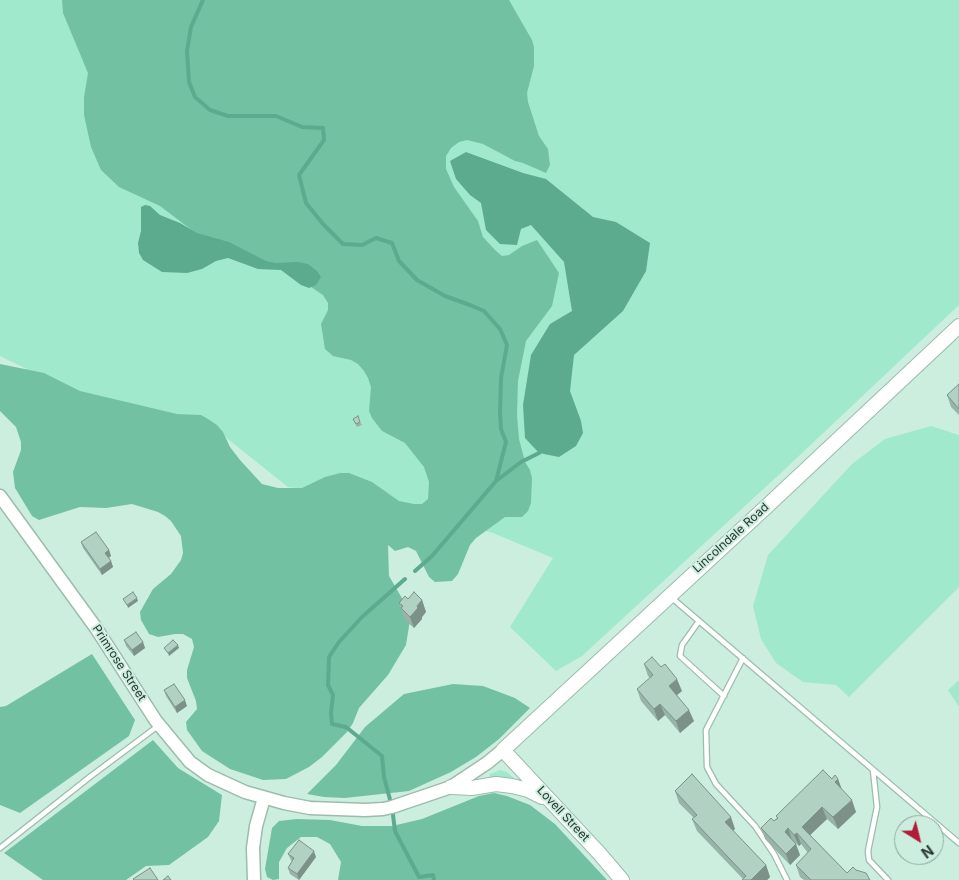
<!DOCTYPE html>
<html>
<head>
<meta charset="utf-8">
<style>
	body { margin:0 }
	#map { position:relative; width:959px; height:880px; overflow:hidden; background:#cceedf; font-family:Inter,sans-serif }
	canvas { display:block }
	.north { position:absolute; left:894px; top:815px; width:50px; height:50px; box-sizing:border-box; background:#cceedf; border:1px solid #8aa499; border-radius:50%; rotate:144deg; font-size:14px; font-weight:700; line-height:20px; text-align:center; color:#283530 }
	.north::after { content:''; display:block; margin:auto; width:18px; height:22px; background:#b11d39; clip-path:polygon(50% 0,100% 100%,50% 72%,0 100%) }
</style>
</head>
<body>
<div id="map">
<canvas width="959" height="880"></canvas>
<div class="north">N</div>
</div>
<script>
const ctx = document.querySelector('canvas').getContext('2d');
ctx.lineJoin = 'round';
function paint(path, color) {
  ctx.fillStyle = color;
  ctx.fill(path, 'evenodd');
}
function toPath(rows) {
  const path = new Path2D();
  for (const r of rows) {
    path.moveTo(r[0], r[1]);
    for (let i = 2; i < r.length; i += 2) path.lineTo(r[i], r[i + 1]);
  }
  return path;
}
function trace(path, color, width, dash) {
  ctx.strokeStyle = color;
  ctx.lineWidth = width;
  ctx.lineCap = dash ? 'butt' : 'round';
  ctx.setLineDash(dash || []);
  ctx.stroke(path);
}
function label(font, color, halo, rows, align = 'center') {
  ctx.font = font + ' Inter,sans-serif';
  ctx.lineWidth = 4;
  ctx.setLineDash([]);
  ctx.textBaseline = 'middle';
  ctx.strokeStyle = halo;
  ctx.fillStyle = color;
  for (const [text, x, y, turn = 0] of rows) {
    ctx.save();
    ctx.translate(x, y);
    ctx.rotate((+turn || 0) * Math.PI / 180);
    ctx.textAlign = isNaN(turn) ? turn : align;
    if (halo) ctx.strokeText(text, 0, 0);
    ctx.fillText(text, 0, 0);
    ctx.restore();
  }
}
const green = toPath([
	[0,0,959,0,959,305,783,471,582,656,556,671,510,627,553,558,493,533,377,498,288,487,204,420,104,407,0,356],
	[931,426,959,435,959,587,849,697,836,685,803,682,776,663,761,639,753,606,768,555,852,464,885,439],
	[959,680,959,707,948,690],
	[500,770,507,772,515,779,513,781,489,779,490,774]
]);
const forest = toPath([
	[62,0,509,0,532,40,534,47,534,66,527,93,528,102,539,136,548,149,550,165,546,173,523,163,515,161,483,144,467,140,459,142,451,148,446,156,446,169,454,187,478,221,483,237,496,251,502,256,509,255,522,246,537,240,559,273,552,306,526,341,518,381,517,415,519,439,525,462,530,470,532,478,531,503,528,511,522,517,505,517,476,538,470,545,458,574,452,581,435,582,429,577,416,551,408,547,395,551,388,545,389,576,406,605,410,620,406,645,388,675,359,708,353,723,347,732,322,757,309,767,286,779,263,780,230,769,202,751,187,730,186,722,197,709,196,701,187,678,187,670,194,647,192,639,183,634,175,634,158,637,149,634,141,620,140,612,153,589,171,574,181,560,183,553,181,536,171,521,165,516,158,512,132,504,106,508,80,507,39,520,32,516,15,488,13,472,21,450,21,442,16,427,0,411,0,364,44,373,80,391,177,414,201,415,208,419,217,425,223,432,230,447,240,460,262,484,278,488,302,488,325,477,340,473,349,473,372,482,399,501,414,504,422,504,428,499,429,482,424,467,405,443,382,431,372,418,369,411,371,387,368,378,364,371,358,364,351,360,333,356,325,349,321,324,328,310,328,303,323,295,275,263,266,265,201,237,160,206,119,187,101,170,91,147,84,115,84,97,88,73,63,13],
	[92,654,135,720,129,736,20,813,0,805,0,707,6,706],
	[453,684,483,686,515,698,530,708,499,739,476,757,451,772,409,791,345,798,324,797,307,794,336,765,365,727,404,694],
	[153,740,178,768,222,795,219,821,208,837,169,865,146,866,126,880,43,880,4,853],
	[494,793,507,796,530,805,555,824,607,880,338,880,341,862,330,844,317,837,301,837,287,848,279,862,279,879,273,880,267,877,265,869,272,828,279,821,297,819,330,820,362,826,392,826,422,819,479,796]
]);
const water = toPath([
	[466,152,523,173,546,179,593,217,616,222,650,243,646,271,623,311,574,355,570,391,581,421,583,433,576,446,559,457,539,453,525,438,523,405,531,355,550,324,572,311,564,262,531,225,521,229,517,245,500,244,486,230,481,203,470,195,456,179,450,161],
	[145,205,150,206,160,215,180,223,197,233,229,242,266,261,275,263,298,262,308,264,317,271,321,277,316,285,309,288,301,285,281,270,258,269,228,258,216,261,202,269,187,273,162,272,143,260,139,253,138,243,141,231,141,207]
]);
const stream = toPath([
	[203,0,191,27,187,51,189,82,195,97,210,110,228,116,276,116,302,127,323,128,324,140,299,175,306,203,323,224,343,244,362,245,376,238,392,243,399,261,417,280,445,296,470,305,484,311,500,329,507,345,501,378,500,413,501,429,506,442,496,481],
	[415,571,432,556,496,481,521,462,539,453],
	[405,579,362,617,339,642,329,657,328,685,333,695,331,713,332,724,346,727,382,756,384,777,392,807,395,831,419,877,433,875,434,880]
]);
const lane = toPath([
	[672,598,959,843],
	[699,621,682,645,680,656,724,696],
	[743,658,706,730,707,767,716,784,755,826,774,854,787,880],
	[873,770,877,807,868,851,869,860,888,880],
	[0,848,91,776,158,726]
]);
const secondary = toPath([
	[0,496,96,628,156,721,190,762,208,775,245,792,284,803,310,808,365,810,383,809,392,807,451,787,487,763,503,750],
	[254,880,253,848,256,826,264,798]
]);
const primary = toPath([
	[451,787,472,788,496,784,512,786,528,790,542,797],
	[622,880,599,853,503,750,765,508,959,326]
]);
const wall = toPath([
	[959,384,959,415,951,407,947,395],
	[353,419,360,422,362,425,357,427],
	[81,542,109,550,111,556,109,558,111,561,113,567,102,575,83,548],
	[408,599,422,600,426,612,422,617,422,619,414,628,405,620,399,603],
	[124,640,143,642,145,648,134,656,126,646],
	[644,664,682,691,677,695,694,721,680,733,665,715,658,721,641,701,637,689,650,678,648,676],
	[164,690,187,706,177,713,166,696],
	[832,779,838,779,842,790,856,812,838,829,827,819,810,835,847,873,856,870,870,880,804,880,800,877,796,865,808,853,801,844,799,846,792,840,800,855,790,865,765,839,761,828,774,821,777,818,776,816],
	[675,791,735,829,733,831,766,865,770,877,767,880,742,880,743,879,697,831,692,819,694,818,679,803],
	[288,854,316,857,299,880,290,874,288,868,292,861,291,860]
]);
const shadedWall = toPath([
	[109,550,111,556,107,558,105,553],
	[111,561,113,567,102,575,100,569],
	[137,598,138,601,128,608,127,605],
	[422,600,426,612,422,617,422,619,414,628,410,617,417,606],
	[143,642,145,648,134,656,132,650],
	[178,645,179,648,169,656,168,653],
	[677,679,682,691,673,698,669,686],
	[185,700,187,706,177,713,175,707],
	[660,704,665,715,658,721,654,709],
	[689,710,694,721,680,733,676,721],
	[838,779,842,790,835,782],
	[852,800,856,812,838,829,833,817],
	[822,807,827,819,806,839,802,827],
	[731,817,735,829,729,834,725,822],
	[788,828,792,840,785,832],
	[797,833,801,844,799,846,794,835],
	[796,844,800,855,790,865,786,854],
	[314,851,316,857,299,880,297,874],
	[766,865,770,877,767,880,751,880]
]);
const building = toPath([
	[959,384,959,409,947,395,959,384],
	[358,416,360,422,356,424,353,419,358,416],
	[96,532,109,550,105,553,111,561,100,569,81,542,96,532],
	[133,592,137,598,127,605,123,599,133,592],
	[414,592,422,600,417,606,418,608,410,617,401,608,403,606,399,603,405,596,408,599,414,592],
	[136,632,143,642,132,650,124,640,136,632],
	[173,640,178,645,168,653,164,648,173,640],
	[652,657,661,667,665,664,677,679,669,686,689,710,676,721,660,704,654,709,637,689,653,675,644,664,652,657],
	[174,684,185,700,175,707,164,690,174,684],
	[823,770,832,779,835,775,838,779,835,782,852,800,833,817,822,807,802,827,847,873,853,867,856,870,866,873,870,880,811,880,796,865,811,849,797,833,794,835,788,828,785,832,796,844,786,854,761,828,771,818,774,821,778,818,776,816,823,770],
	[692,774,731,817,725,822,766,865,751,880,742,880,746,876,692,819,697,815,675,791,692,774],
	[299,840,314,851,297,874,288,868,294,858,288,854,299,840],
	[150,868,158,880,134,880,133,879,150,868],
	[168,876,171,880,163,880,168,876]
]);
const streetNames = [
	["Lincolndale Road",731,538,-42],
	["Primrose Street",119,663,57],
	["Lovell Street",563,814,47]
];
paint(green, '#a0e9cc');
paint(forest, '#73c1a3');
paint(water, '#5dab8f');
trace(stream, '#5dab8f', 4);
trace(lane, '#9cbcae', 7);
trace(secondary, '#9cbcae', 15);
trace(primary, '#9cbcae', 16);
trace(lane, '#fff', 4.5);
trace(secondary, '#fff', 12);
trace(primary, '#fff', 14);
paint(wall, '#98b4a8');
paint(shadedWall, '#7c9288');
paint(building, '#b1d1c3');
trace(building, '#7c9288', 1);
label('12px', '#283530', '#cceedf', streetNames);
</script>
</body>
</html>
